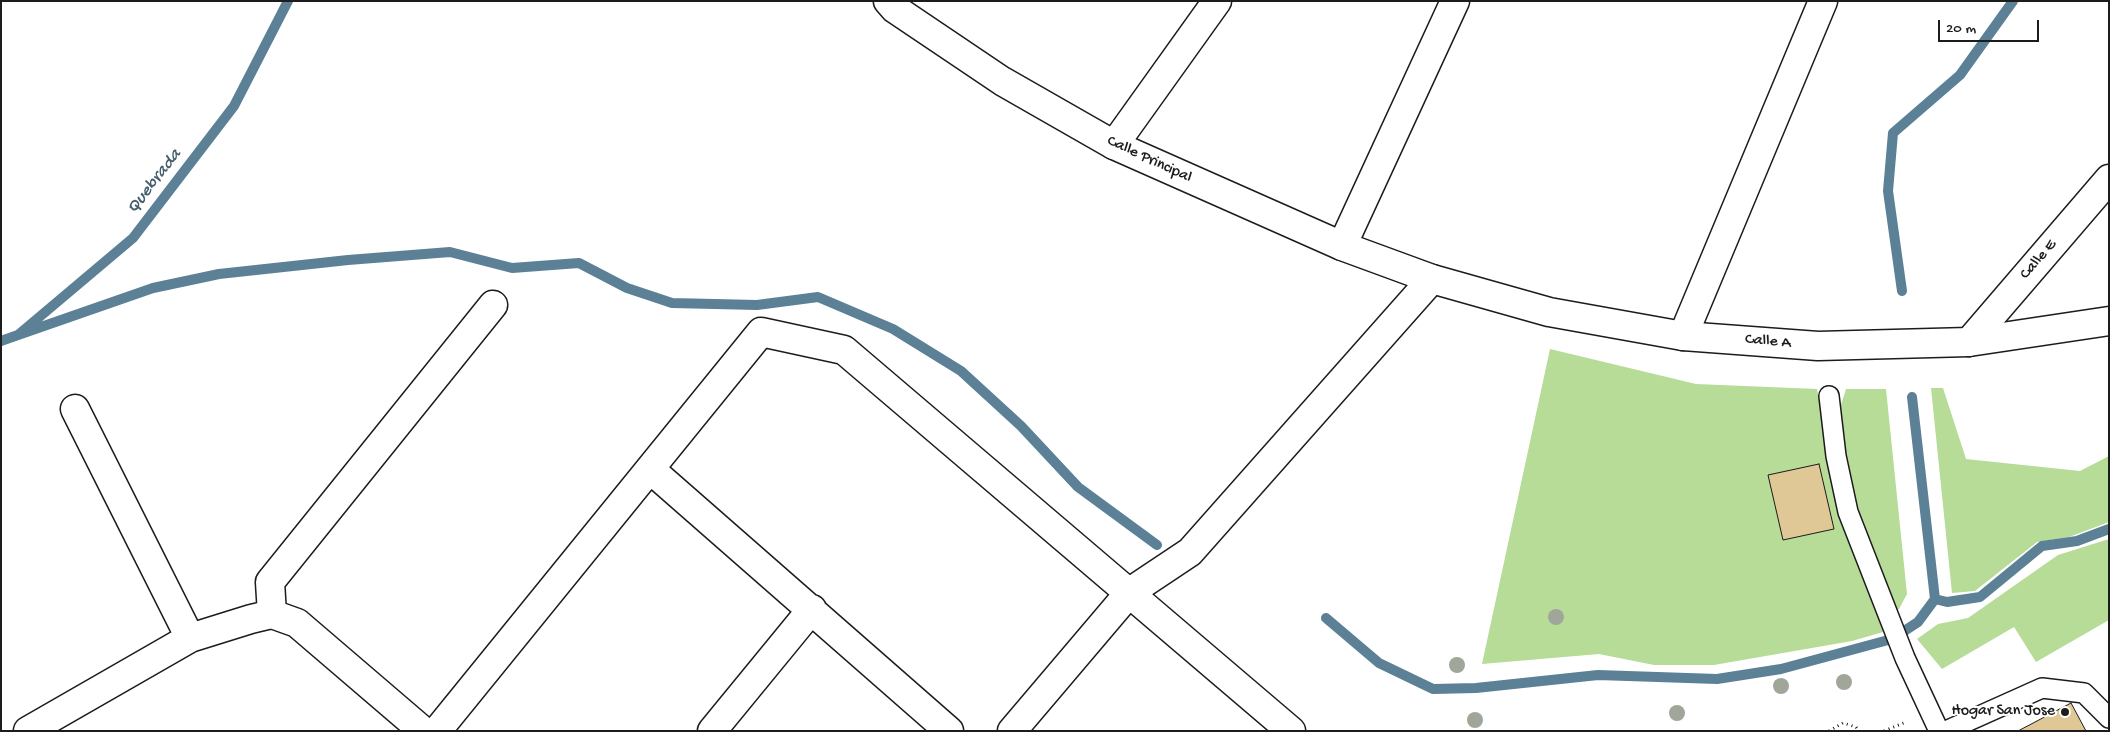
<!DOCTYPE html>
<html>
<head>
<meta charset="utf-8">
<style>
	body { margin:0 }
	#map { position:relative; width:2110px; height:732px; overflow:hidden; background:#fff; font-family:"Gochi Hand",sans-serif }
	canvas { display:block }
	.frame { position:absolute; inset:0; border:2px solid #1c1c1c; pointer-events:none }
	.scale { position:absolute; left:1938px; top:20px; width:101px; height:22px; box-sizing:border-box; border:2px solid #1c1c1c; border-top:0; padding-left:6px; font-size:15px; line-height:18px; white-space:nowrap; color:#1c1c1c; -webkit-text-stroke:4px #fff; paint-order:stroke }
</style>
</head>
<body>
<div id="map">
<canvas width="2110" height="732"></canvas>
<div class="frame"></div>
<div class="scale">20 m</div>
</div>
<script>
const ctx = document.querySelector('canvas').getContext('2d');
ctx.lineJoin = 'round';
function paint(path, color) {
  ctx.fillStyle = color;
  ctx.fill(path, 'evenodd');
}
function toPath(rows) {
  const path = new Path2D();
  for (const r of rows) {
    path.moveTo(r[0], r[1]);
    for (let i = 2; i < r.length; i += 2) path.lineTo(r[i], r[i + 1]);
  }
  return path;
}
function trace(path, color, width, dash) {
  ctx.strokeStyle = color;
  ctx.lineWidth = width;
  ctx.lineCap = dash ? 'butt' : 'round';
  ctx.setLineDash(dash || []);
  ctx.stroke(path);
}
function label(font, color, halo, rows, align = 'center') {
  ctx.font = font + ' "Gochi Hand",sans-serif';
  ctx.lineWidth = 4;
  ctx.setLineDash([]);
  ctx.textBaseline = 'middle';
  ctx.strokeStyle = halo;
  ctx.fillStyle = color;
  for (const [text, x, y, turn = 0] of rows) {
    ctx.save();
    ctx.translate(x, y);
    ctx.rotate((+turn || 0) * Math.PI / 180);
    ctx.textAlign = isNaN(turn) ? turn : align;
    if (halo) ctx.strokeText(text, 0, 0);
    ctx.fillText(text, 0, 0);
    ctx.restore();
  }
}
const green = toPath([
	[1550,349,1696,384,1817,389,1831,464,1883,632,1852,641,1714,665,1654,665,1599,654,1482,664],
	[1931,388,1943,388,1966,459,2080,471,2109,456,2109,522,2069,537,2037,542,1975,591,1952,593],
	[1846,389,1886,389,1907,594,1899,609,1894,613,1858,514,1845,460,1840,408],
	[2109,539,2109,620,2036,662,2014,627,1942,669,1917,639,1938,624,1968,618,2058,555]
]);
const stream = toPath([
	[1902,291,1888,191,1893,133,1960,75,2013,1],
	[18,335,153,288,219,274,348,260,450,252,512,268,579,263,627,288,672,303,757,305,818,297,893,329,961,371,1021,426,1078,487,1157,545],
	[1,341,18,335,133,238,234,106,288,1],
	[1935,599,1947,602,1980,597,2042,546,2077,541,2109,529],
	[1326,618,1379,663,1433,689,1476,688,1598,675,1717,679,1781,669,1892,639,1918,622,1935,599,1912,397]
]);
const building = toPath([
	[1819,464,1834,529,1783,540,1768,475,1819,464],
	[2071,703,2086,731,2018,731,2071,703]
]);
const path = toPath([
	[1829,731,1843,723,1856,727,1859,731],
	[1884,731,1906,722]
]);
const lane = toPath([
	[1829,396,1836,456,1848,512,1905,658,1939,731],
	[1946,731,2042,688,2084,693,2109,718]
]);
const street = toPath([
	[1114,145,1217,1],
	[1342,246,1455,1],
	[1683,336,1823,1],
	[1969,342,2109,179],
	[75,409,190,638],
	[650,469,949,731],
	[272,614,270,582,493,305],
	[28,731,190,638,251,619,272,614,297,623,423,731],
	[437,731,761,332,844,350,1291,731],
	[712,731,812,609],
	[1012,731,1130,592,1190,552,1432,279]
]);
const secondary = toPath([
	[888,1,895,9,1002,81,1114,145,1342,246,1432,279,1549,312,1683,336,1818,346,1969,342,2109,321]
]);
const trees = [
	[1556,617],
	[1457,665],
	[1844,682],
	[1781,686],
	[1677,713],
	[1475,720]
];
const markers = [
	[2065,712,5,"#1c1c1c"]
];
const streetNames = [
	["Calle Principal",1149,160,25],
	["Calle E",2039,260,-49],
	["Calle A",1768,342,5]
];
const poiNames = [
	["Hogar San Jose",2055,712]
];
const waterNames = [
	["Quebrada",155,182,-52]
];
paint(green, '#b6dc97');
trace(stream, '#5c8095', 10);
paint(building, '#e0c796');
trace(building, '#1c1c1c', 1);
trace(lane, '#1c1c1c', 22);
trace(street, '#1c1c1c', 31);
trace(secondary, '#1c1c1c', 31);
trace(path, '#1c1c1c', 3, [1, 4]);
trace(lane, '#fff', 19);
trace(street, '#fff', 28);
trace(secondary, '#fff', 28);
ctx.fillStyle = '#a0a79a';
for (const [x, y] of trees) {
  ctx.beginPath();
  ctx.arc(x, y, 8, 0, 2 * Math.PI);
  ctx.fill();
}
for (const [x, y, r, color] of markers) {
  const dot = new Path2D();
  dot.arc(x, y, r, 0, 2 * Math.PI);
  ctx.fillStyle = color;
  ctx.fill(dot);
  trace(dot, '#fff', 2);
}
label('16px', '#1c1c1c', '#fff', streetNames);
label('16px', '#1c1c1c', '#fff', poiNames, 'right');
label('italic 18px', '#465e6c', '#fff', waterNames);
</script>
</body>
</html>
